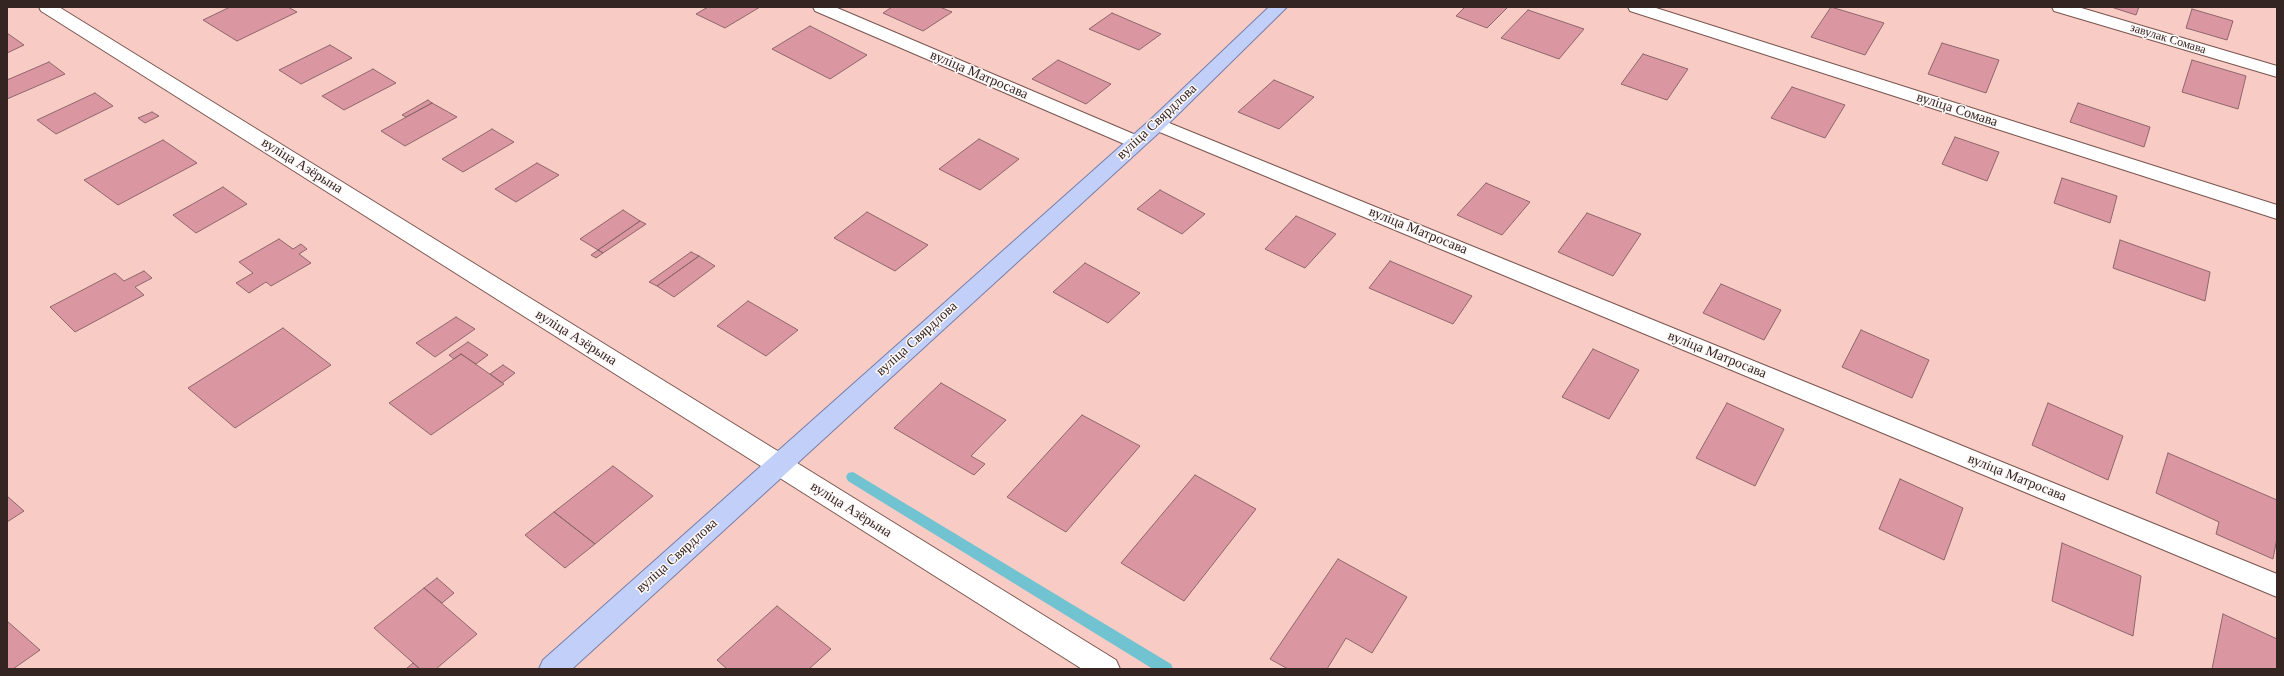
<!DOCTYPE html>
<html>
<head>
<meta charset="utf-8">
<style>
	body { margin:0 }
	#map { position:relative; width:2284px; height:676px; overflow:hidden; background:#f8ccc4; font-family:Georgia,serif }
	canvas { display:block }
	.frame { position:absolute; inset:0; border:8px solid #352522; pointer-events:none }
</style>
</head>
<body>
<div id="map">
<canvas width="2284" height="676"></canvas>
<div class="frame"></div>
</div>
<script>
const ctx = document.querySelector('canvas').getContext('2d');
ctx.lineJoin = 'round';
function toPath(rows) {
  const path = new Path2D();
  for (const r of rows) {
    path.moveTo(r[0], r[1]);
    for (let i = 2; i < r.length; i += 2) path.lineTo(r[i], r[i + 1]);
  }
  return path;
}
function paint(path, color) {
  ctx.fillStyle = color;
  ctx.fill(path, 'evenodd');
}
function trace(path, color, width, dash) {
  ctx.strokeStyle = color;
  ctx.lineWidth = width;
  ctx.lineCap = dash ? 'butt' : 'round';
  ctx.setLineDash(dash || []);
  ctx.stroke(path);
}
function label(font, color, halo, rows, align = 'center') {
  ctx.font = font + ' Georgia,serif';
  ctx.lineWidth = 3;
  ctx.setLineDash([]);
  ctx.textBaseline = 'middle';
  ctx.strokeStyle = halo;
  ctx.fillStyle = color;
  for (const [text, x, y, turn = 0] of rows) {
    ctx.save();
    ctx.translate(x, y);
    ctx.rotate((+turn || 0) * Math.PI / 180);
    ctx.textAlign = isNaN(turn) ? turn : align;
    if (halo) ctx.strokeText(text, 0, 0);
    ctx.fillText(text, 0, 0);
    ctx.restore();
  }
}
const stream = toPath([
	[853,472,1171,664,1173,669,1153,669,848,481,846,477,848,473,853,472]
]);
const building = toPath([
	[230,7,288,7,297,12,237,41,203,20,230,7],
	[708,7,760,7,725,28,696,14,708,7],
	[892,7,940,7,952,12,923,31,883,13,892,7],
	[1465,7,1508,7,1487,28,1456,16,1465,7],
	[1831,7,1884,23,1865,55,1811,37,1831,7],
	[2111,7,2139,7,2136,15,2111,7],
	[2192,9,2233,21,2227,40,2186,28,2192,9],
	[1528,10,1584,29,1559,59,1501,38,1528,10],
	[1112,13,1161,34,1139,50,1089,29,1112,13],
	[810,26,867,55,830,79,772,49,810,26],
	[7,33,24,45,7,53,7,33],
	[1942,43,1999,60,1986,93,1928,74,1942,43],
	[330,45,352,58,301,84,279,70,330,45],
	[1643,54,1688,69,1667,100,1621,84,1643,54],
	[1058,60,1111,84,1086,104,1032,79,1058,60],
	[2192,60,2246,76,2238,109,2182,92,2192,60],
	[49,62,65,74,7,99,7,80,49,62],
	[373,69,396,83,344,110,322,96,373,69],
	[1274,80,1314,97,1279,129,1238,112,1274,80],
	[1792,87,1845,105,1825,138,1771,118,1792,87],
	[95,93,113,106,56,134,37,120,95,93],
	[428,100,432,103,406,117,402,115,428,100],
	[432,103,457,117,405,146,381,131,432,103],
	[2078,103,2150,127,2144,147,2070,122,2078,103],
	[152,112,159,116,145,123,138,118,152,112],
	[492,129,514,142,463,172,442,159,492,129],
	[1955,137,1999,152,1987,181,1942,164,1955,137],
	[979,139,1019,159,980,190,939,169,979,139],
	[163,140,197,163,118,205,84,180,163,140],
	[537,163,559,175,516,202,495,189,537,163],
	[2062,178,2117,196,2110,223,2054,203,2062,178],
	[1486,183,1530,202,1502,235,1457,215,1486,183],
	[223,187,247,204,196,233,173,215,223,187],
	[1160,190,1205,214,1182,234,1137,209,1160,190],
	[623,210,640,221,598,250,580,239,623,210],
	[867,212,928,245,895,271,834,238,867,212],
	[1587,213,1641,234,1613,276,1558,252,1587,213],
	[1296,216,1336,234,1305,268,1265,249,1296,216],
	[640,221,646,224,603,253,598,250,640,221],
	[279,239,293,249,301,244,307,249,299,254,311,263,271,286,266,282,249,293,236,283,253,273,239,262,279,239],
	[2120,240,2210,272,2205,301,2113,268,2120,240],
	[598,250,603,253,596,258,591,255,598,250],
	[691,252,699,256,657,286,649,282,691,252],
	[699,256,715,266,674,297,657,286,699,256],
	[1390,261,1472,296,1453,324,1369,288,1390,261],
	[1085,263,1140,293,1108,323,1053,292,1085,263],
	[144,271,152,278,135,287,144,295,75,332,50,307,115,273,124,281,144,271],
	[1721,284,1781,310,1764,340,1703,313,1721,284],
	[748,301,798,330,766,356,717,326,748,301],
	[456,317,475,329,435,357,416,343,456,317],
	[283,328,331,365,235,428,188,388,283,328],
	[1861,330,1929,360,1912,398,1842,367,1861,330],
	[468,342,488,355,476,364,461,354,454,359,449,355,468,342],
	[1593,349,1639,370,1609,419,1562,397,1593,349],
	[461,354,504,384,431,435,389,403,461,354],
	[503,365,515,373,502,383,490,374,503,365],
	[941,383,1006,420,971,456,985,464,974,475,894,428,941,383],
	[1727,403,1784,429,1755,486,1696,458,1727,403],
	[2048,403,2123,436,2108,480,2032,445,2048,403],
	[1082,415,1140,446,1066,532,1007,497,1082,415],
	[2168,453,2277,500,2277,538,2273,559,2216,534,2219,522,2156,493,2168,453],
	[613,466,653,496,595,544,554,512,613,466],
	[1195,475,1256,509,1184,601,1121,563,1195,475],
	[1900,479,1963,508,1944,560,1879,529,1900,479],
	[7,496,24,511,7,522,7,496],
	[554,512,595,544,565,568,525,535,554,512],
	[2062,543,2141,576,2133,636,2052,601,2062,543],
	[1338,559,1407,597,1372,653,1346,638,1327,669,1288,669,1270,659,1338,559],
	[437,578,454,593,442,603,424,588,437,578],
	[424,588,477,634,436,669,420,669,374,628,424,588],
	[777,606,831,649,809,669,727,669,717,660,777,606],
	[2223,614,2277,639,2277,669,2212,669,2223,614],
	[7,621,40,650,13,669,7,669,7,621],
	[413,663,420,669,406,669,413,663]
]);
const minor = toPath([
	[39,7,59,7,1116,660,1120,669,1082,669,41,11,39,7],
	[813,7,835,7,1143,138,1145,142,1143,146,1136,148,1129,146,815,11,813,7],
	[1628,7,1653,7,2277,205,2277,219,1630,11,1628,7],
	[2052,7,2078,7,2277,66,2277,77,2054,11,2052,7],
	[1157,118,2277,574,2277,597,1150,128,1148,124,1150,120,1157,118]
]);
const major = toPath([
	[1269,7,1287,7,1164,128,572,669,539,669,543,660,1150,120,1269,7]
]);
const farStreetnames = [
	["завулак Сомава",2168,39,17]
];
const streetNames = [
	["вуліца Матросава",979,75,23],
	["вуліца Сомава",1957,110,18],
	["вуліца Свярдлова",1157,122,-43],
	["вуліца Азёрына",302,166,32],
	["вуліца Матросава",1418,231,22],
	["вуліца Азёрына",576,338,32],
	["вуліца Свярдлова",917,339,-42],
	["вуліца Матросава",1717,355,22],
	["вуліца Матросава",2017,478,22],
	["вуліца Азёрына",851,510,32],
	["вуліца Свярдлова",677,556,-42]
];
paint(stream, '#71c3d1');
paint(building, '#db97a1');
trace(building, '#8d666b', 1);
trace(minor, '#79544d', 2);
trace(major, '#767faa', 2);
paint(minor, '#fff');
paint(major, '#c2cff8');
label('12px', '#352522', '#fcf8f7', farStreetnames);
label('14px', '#352522', '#fcf8f7', streetNames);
</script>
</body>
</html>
